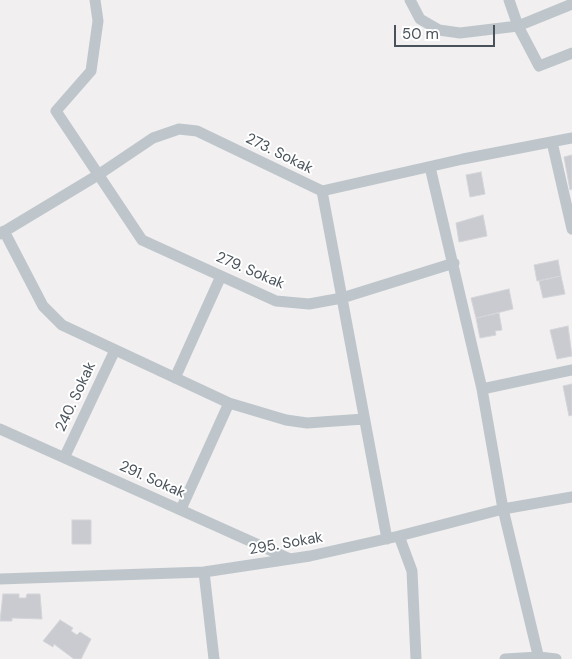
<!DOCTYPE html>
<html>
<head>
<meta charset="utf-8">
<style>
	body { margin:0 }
	#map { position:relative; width:572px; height:659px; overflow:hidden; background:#f1efef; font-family:"DM Sans",sans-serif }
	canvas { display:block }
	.scale { position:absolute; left:394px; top:25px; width:101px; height:22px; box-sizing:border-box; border:2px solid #49525a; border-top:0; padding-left:6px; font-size:15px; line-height:18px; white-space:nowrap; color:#49525a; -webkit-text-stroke:4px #fff; paint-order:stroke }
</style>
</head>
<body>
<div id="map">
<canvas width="572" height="659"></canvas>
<div class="scale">50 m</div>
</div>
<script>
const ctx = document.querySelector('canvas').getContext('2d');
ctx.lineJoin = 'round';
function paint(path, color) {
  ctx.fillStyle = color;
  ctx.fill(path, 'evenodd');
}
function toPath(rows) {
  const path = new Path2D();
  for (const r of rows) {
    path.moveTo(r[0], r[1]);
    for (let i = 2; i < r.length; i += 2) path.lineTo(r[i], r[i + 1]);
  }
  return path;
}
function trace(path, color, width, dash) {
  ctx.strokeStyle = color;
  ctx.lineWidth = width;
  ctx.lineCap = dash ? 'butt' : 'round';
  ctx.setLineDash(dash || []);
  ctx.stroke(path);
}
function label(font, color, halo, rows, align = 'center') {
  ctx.font = font + ' "DM Sans",sans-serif';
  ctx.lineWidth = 4;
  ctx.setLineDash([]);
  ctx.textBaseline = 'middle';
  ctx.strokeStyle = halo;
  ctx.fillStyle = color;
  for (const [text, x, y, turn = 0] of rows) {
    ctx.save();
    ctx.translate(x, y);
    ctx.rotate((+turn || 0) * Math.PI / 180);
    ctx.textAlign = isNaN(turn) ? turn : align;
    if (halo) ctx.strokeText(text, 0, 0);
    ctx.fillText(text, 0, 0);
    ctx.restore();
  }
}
const building = toPath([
	[572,155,572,189,570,190,564,157,572,155],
	[481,172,485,194,470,197,466,175,481,172],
	[483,215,487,236,459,242,456,223,483,215],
	[558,260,561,276,537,281,534,265,558,260],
	[561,276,565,294,543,298,539,281,561,276],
	[509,289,513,309,476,318,471,298,509,289],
	[499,313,502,330,495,331,496,335,480,338,476,318,499,313],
	[568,326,572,356,557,359,550,330,568,326],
	[572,384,572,415,569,416,563,386,572,384],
	[72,520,91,520,91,544,72,544,72,520],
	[3,594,19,594,19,598,26,598,27,594,40,594,42,619,12,618,12,621,0,621,3,594],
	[60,620,73,628,71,631,77,635,80,632,91,639,81,659,74,659,54,644,53,647,43,641,60,620]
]);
const street = toPath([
	[95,0,98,21,91,71,56,111,142,240,276,301,309,304,342,298,454,263],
	[410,0,420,19,439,30,460,33,518,26,572,4],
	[509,0,518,26,539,66,572,53],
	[552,142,572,229],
	[430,167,482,389,572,370],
	[322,191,387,539],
	[4,231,43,306,62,325,229,403,286,420,307,423,364,419],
	[0,234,98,175,153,138,179,129,197,131,322,191,463,159,572,138],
	[175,378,221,276],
	[482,389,503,509,539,659],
	[0,429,290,559],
	[65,456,115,350],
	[181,509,229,403],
	[399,536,412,571,416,659],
	[204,572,214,659],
	[0,579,204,572,310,556,399,536,503,509,572,497],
	[505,659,539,657,556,659]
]);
const streetNames = [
	["273. Sokak",279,154,26],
	["279. Sokak",250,271,23],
	["240. Sokak",76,397,-65],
	["291. Sokak",152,480,24],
	["295. Sokak",286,544,-10]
];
paint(building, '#c9cbd1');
trace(building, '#d3d5d9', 1);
trace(street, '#bec6cc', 11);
label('15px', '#49525a', '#fff', streetNames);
</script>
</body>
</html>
